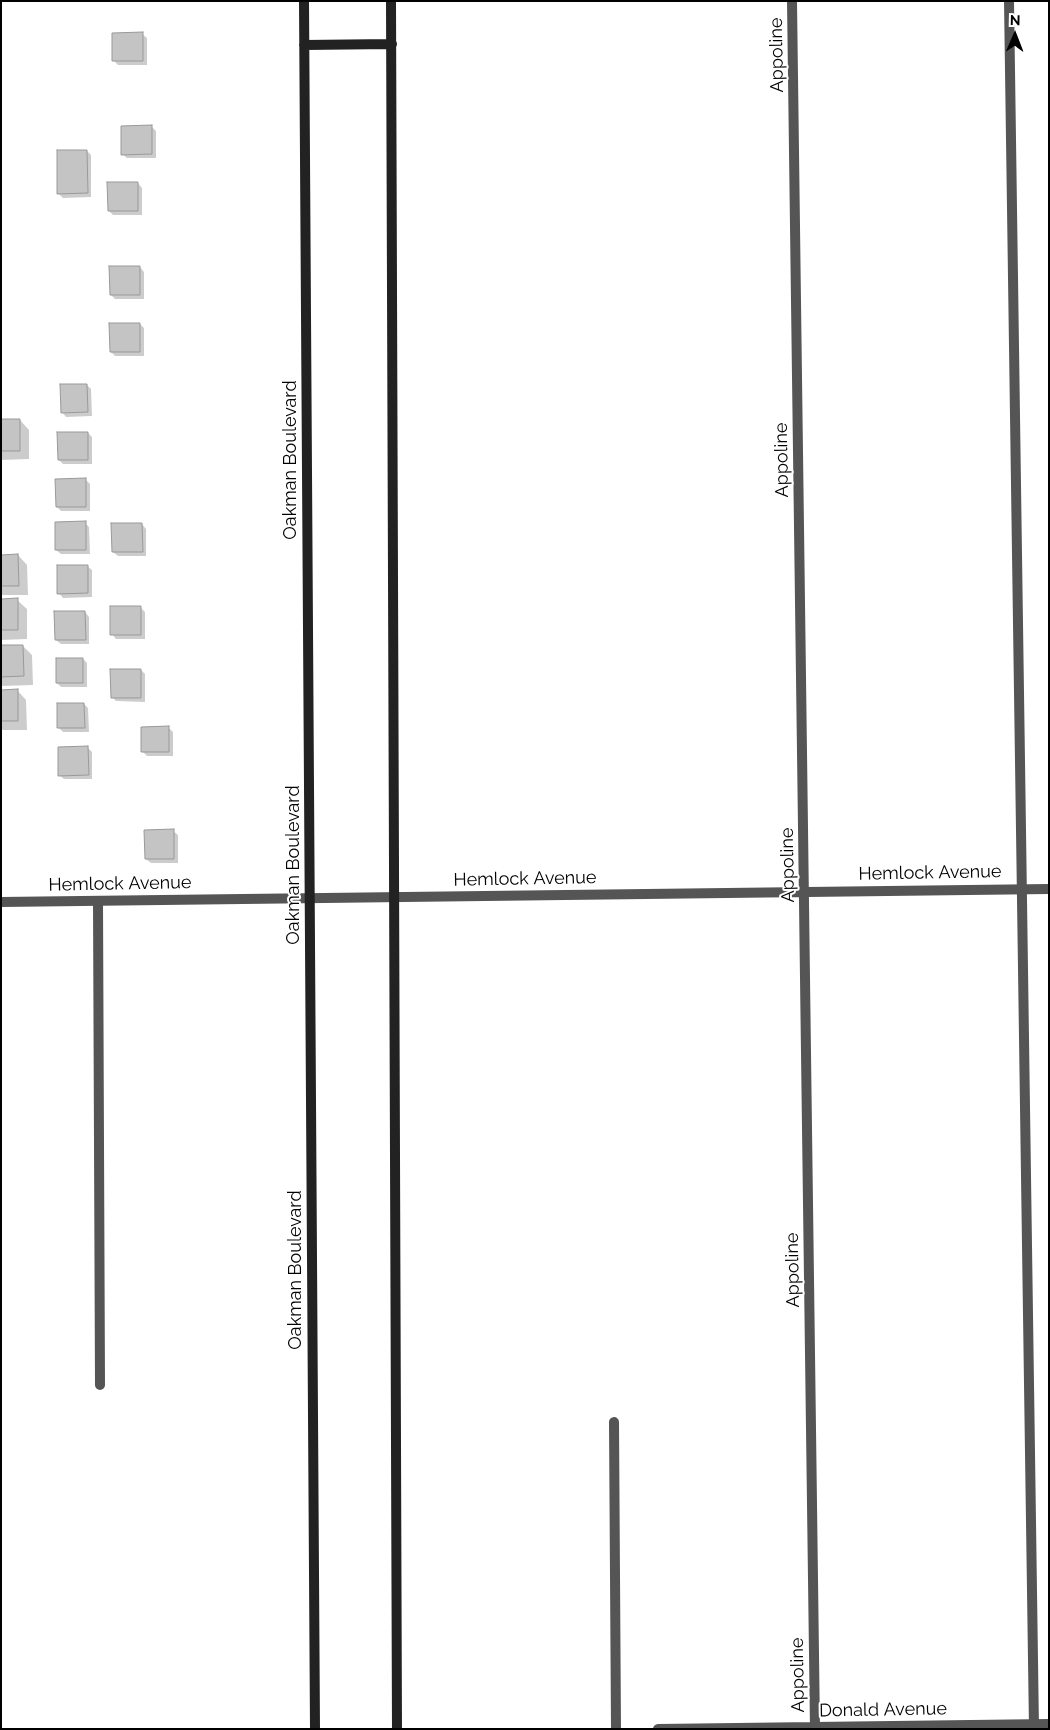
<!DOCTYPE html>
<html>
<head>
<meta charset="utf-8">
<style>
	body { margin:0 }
	#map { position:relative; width:1050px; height:1730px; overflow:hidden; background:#fff; font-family:Raleway,sans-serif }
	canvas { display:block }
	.frame { position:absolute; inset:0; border:2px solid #000; pointer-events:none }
	.north { position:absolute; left:990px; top:10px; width:50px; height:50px; -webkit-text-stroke:4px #fff; paint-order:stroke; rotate:1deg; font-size:14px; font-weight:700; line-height:20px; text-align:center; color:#000 }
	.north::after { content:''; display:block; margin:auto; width:18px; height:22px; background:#000; clip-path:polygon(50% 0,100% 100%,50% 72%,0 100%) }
</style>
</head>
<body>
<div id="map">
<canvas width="1050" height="1730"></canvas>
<div class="frame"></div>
<div class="north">N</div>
</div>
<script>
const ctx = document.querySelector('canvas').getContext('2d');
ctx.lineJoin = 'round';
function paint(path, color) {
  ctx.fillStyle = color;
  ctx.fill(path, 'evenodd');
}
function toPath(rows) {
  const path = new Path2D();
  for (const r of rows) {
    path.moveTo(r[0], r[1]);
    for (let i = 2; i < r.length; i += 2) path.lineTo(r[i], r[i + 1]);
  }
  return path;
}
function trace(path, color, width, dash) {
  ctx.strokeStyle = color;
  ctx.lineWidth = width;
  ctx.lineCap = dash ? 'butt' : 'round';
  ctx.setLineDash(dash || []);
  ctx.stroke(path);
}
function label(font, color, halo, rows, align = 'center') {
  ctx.font = font + ' Raleway,sans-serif';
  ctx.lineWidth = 4;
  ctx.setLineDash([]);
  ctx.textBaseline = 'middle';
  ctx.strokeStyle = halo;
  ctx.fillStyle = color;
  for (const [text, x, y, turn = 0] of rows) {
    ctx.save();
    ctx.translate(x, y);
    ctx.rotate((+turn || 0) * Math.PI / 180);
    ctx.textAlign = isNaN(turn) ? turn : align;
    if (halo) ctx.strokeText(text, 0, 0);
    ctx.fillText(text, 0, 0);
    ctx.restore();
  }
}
const shadow = toPath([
	[142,34,147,38,147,65,118,65,114,61],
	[151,126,156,131,156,158,127,158,122,154],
	[87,151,91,155,91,197,63,198,58,193],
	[138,183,142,188,142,215,113,215,109,211],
	[140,267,144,272,144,299,115,299,111,295],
	[140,324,144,328,144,356,115,356,111,352],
	[87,385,91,389,92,416,66,417,62,412],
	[1,420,20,420,29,430,29,459,1,460],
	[88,433,92,437,92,464,63,464,59,460],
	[86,480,90,484,90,511,61,511,57,507],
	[85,523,89,527,90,554,61,554,56,550],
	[142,524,146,529,146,556,118,556,113,552],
	[18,555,27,565,28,595,1,595,1,556],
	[87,566,92,570,92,597,63,598,59,593],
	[1,600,17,600,27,609,27,639,1,640],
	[140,607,145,612,145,639,116,639,112,634],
	[85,612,89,617,89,644,61,644,56,640],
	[1,646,23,646,32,655,33,685,1,686],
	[83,659,87,663,87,687,61,687,57,683],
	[141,670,145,674,145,702,116,701,112,697],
	[17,690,26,700,27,730,1,730,1,691],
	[84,704,88,708,89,732,63,732,59,728],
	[168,727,173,732,173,756,147,756,143,752],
	[88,748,92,752,92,779,64,779,59,775],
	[173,831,178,835,178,863,151,863,146,859]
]);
const building = toPath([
	[143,32,143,61,112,61,112,33,143,32],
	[152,125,152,154,121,155,121,126,152,125],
	[57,150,87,150,88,193,57,194,57,150],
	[107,182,138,182,138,211,108,211,107,182],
	[109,266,140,266,140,295,110,295,109,266],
	[109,323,140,323,140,352,110,352,109,323],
	[60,384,87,384,88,412,61,413,60,384],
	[1,419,20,419,20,451,1,451,1,419],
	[57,432,88,432,88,460,58,460,57,432],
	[86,478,86,507,56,507,55,479,86,478],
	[86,521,86,550,55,550,55,522,86,521],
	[111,523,142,523,143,552,112,552,111,523],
	[18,554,19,586,1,586,1,555,18,554],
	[57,565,88,565,88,593,57,594,57,565],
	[18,598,18,630,1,630,1,599,18,598],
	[110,606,141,606,141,635,110,635,110,606],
	[54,611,85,611,86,640,55,640,54,611],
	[1,645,23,645,24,676,1,677,1,645],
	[56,658,83,658,83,683,56,683,56,658],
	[110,669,141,669,141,698,111,698,110,669],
	[18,689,18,721,1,721,1,690,18,689],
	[57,703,84,703,85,728,57,728,57,703],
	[169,726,169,752,141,752,141,727,169,726],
	[88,746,89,775,58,776,58,747,88,746],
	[174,829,174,859,145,859,144,830,174,829]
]);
const lane = toPath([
	[1009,1,1034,1729],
	[98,901,100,1385],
	[614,1422,616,1729]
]);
const street = toPath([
	[792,1,815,1729],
	[1,902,1049,889],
	[658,1729,1049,1724]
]);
const secondary = toPath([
	[304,1,315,1729],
	[391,1,397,1729],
	[304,45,392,44]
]);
const streetNames = [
	["Appoline",777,55,-91],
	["Oakman Boulevard",291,460,-90],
	["Appoline",782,460,-91],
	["Oakman Boulevard",294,865,-90],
	["Appoline",788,865,-91],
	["Hemlock Avenue",930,873,-1],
	["Hemlock Avenue",525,879,-1],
	["Hemlock Avenue",120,884,-1],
	["Oakman Boulevard",296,1270,-90],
	["Appoline",793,1270,-91],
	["Appoline",798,1675,-91],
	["Donald Avenue",883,1710,-1]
];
paint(shadow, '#0003');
paint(building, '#c4c4c4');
trace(building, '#999', 1);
trace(lane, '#555', 10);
trace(street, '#555', 10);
trace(secondary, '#222', 10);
label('18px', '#000', '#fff', streetNames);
</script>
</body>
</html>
